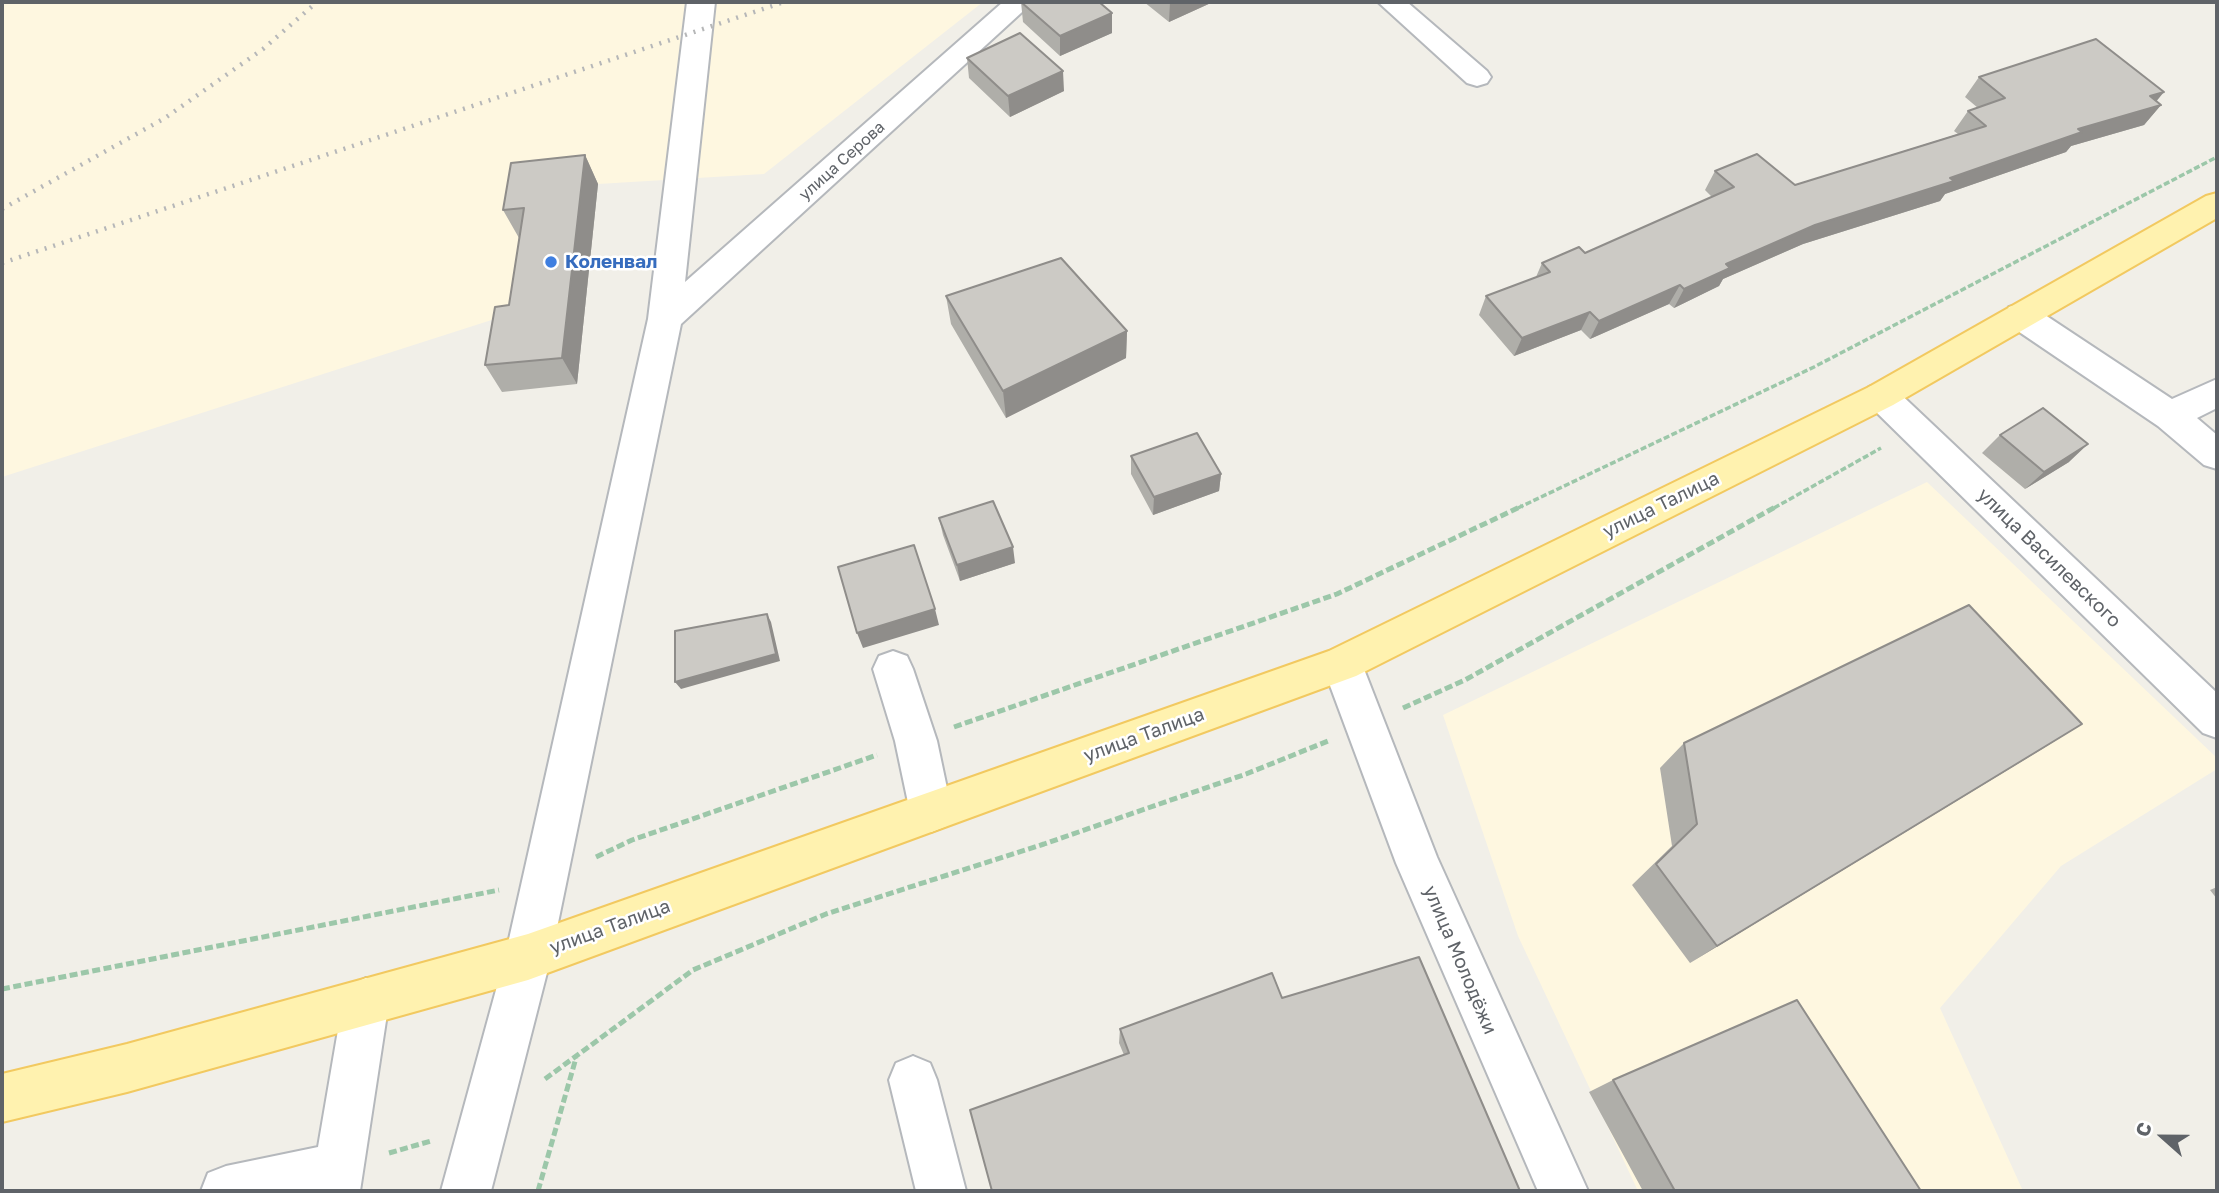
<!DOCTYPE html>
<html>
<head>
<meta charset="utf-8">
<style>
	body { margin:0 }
	#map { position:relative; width:2219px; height:1193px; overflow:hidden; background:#f1efe8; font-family:"Golos Text",sans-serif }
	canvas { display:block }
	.frame { position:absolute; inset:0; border:4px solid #5f6368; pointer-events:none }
	.north { position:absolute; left:2128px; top:1102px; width:70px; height:70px; -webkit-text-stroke:5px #fff; paint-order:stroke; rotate:291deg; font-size:19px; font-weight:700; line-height:28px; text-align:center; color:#5f6368 }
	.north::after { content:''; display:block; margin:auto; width:24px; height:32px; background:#5f6368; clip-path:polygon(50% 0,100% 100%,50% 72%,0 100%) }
</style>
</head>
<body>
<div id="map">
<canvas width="2219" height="1193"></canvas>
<div class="frame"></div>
<div class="north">С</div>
</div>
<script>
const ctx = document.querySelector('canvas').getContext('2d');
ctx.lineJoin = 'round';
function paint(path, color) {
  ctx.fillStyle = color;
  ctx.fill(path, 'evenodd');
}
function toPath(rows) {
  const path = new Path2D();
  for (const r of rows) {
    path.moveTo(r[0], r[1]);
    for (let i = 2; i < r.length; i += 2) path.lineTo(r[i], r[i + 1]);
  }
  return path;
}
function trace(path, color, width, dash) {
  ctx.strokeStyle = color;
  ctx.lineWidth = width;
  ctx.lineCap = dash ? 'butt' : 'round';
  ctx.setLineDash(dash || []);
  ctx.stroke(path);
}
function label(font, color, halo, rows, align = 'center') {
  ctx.font = font + ' "Golos Text",sans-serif';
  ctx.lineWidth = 5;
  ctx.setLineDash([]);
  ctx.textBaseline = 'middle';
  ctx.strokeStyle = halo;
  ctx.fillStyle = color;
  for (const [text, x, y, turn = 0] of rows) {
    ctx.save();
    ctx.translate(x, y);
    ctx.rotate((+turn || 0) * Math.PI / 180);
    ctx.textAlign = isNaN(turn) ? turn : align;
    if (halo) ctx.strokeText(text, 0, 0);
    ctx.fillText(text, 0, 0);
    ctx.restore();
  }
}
const commercial = toPath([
	[2,2,983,2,764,174,598,184,526,192,538,236,529,308,2,477],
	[1927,482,2217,758,2217,769,2061,866,1940,1008,2023,1191,1638,1191,1518,936,1443,715]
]);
const pathFar1 = toPath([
	[1518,508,1814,367,2217,157],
	[1774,508,1881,448]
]);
const path = toPath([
	[1403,708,1465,680,1777,506],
	[954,727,1337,594,1522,506],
	[596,857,632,840,877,755],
	[2,989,499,890],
	[545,1079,693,970,826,914,1044,844,1246,774,1328,741],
	[389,1153,431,1141],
	[538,1191,576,1058]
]);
const minor = toPath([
	[687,2,715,2,685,282,1003,2,1033,2,681,324,551,957,491,1191,441,1191,505,957,648,319,687,2],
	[1378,2,1407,2,1487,71,1491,77,1487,83,1477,86,1467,83,1378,2],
	[2021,304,2033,307,2172,399,2217,379,2217,408,2197,418,2217,435,2217,469,2204,465,2158,426,2009,325,2004,316,2009,307,2021,304],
	[1881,383,1893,387,2217,693,2217,738,2203,733,1869,405,1864,396,1869,387,1881,383],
	[1342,646,1356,652,1362,664,1437,857,1588,1191,1538,1191,1396,863,1322,664,1328,652,1342,646],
	[893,651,907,656,913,669,937,741,952,812,946,826,931,832,916,826,910,812,895,741,873,669,879,656,893,651],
	[366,978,382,985,389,1001,360,1191,201,1191,208,1173,226,1166,318,1147,343,1001,350,985,366,978],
	[913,1056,930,1063,937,1080,966,1191,916,1191,889,1080,896,1063,913,1056]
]);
const major = toPath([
	[2217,193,2217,218,1893,405,1356,676,528,980,127,1092,2,1122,2,1074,127,1044,528,934,1329,651,1869,387,2206,196,2217,193]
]);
const rail = toPath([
	[2,209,165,118,263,49,317,2],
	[2,263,784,2]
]);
const wall = toPath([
	[1021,2,1112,33,1060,56,1023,22],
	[1144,2,1213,2,1169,22],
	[967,58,1064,91,1010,117,969,78],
	[1979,77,2156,101,2161,105,2144,125,2071,146,2066,152,1945,194,1940,201,1803,244,1723,279,1719,286,1674,308,1669,304,1590,339,1581,330,1514,356,1479,315,1486,296,1536,277,1542,263,1585,253,1712,197,1705,190,1715,171,1795,185,1958,134,1954,131,1968,111,1978,108,1965,97],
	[585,155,598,184,577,384,502,392,485,365,509,305,519,238,503,210],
	[946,296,1127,331,1126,358,1006,418,951,324],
	[2000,435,2069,462,2025,489,1982,453],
	[1131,456,1221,474,1219,491,1153,515,1131,474],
	[939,518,1015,563,960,581,943,535],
	[2082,724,1690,963,1632,885,1672,846,1660,768,1684,743],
	[2217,887,2217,899,2210,890],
	[1419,957,1124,1055,1119,1043,1120,1029,1282,998],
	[1613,1080,1921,1191,1643,1191,1589,1092]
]);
const shadedWall = toPath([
	[1170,2,1213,2,1169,22],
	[1112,13,1112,33,1060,56,1060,36],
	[1063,71,1064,91,1010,117,1008,96],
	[2164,92,2150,109,2161,105,2144,125,2071,146,2066,152,1945,194,1940,201,1803,244,1723,279,1719,286,1674,308,1684,289,1726,264,1815,225,2078,129,2150,96],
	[585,155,598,184,577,384,562,358],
	[1680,285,1669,304,1590,339,1599,321],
	[1590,312,1581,330,1514,356,1522,338],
	[1127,331,1126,358,1006,418,1003,391],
	[2088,444,2069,462,2025,489,2044,472],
	[1221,474,1219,491,1153,515,1154,497],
	[1013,547,1015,563,960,581,957,565],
	[935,609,939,625,863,648,857,633],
	[767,614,771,622,780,661,681,689,675,682],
	[2082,724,2042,749,1690,963,1717,946]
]);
const building = toPath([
	[1021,2,1099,2,1112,13,1060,36,1021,2],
	[1020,33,1063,71,1008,96,967,58,1020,33],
	[2096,39,2164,92,2150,96,2161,105,2078,129,2082,132,1950,178,1954,181,1815,225,1726,264,1730,268,1684,289,1680,285,1599,321,1590,312,1522,338,1486,296,1550,272,1542,263,1579,247,1585,253,1734,187,1715,171,1757,154,1795,185,1986,126,1968,111,2005,98,1979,77,2096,39],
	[585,155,562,358,485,365,495,307,509,305,524,208,503,210,511,163,585,155],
	[1061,258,1127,331,1003,391,946,296,1061,258],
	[2043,408,2088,444,2044,472,2000,435,2043,408],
	[1197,433,1221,474,1154,497,1131,456,1197,433],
	[993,501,1013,547,957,565,939,518,993,501],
	[914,545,935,609,857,633,838,567,914,545],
	[1969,605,2082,724,1717,946,1656,864,1697,824,1684,743,1969,605],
	[767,614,776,654,675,682,675,631,767,614],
	[1419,957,1520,1191,992,1191,970,1110,1129,1053,1120,1029,1272,973,1282,998,1419,957],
	[1797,1000,1921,1191,1675,1191,1613,1080,1797,1000]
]);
const markers = [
	[551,262,7,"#3f7fe0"]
];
const farStreetnames = [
	["улица Серова",842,161,-42]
];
const shopNames = [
	["Коленвал",565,262]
];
const streetNames = [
	["улица Талица",1661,505,-26],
	["улица Василевского",2049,558,44],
	["улица Талица",1144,735,-20],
	["улица Талица",610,927,-20],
	["улица Молодёжи",1460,960,67]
];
paint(commercial, '#fef7e0');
trace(minor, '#b5b8bc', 4);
trace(major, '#f2c960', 4);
trace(pathFar1, '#9cc7a9', 3.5, [6, 2.5]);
trace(path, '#9cc7a9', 5, [8, 3.5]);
paint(minor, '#fff');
paint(major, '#fff2af');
trace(rail, '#b6b7b8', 4.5, [2, 7]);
paint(wall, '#afaea9');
paint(shadedWall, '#8f8d8a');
paint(building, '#cccac5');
trace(building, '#8f8d8a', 2);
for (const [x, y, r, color] of markers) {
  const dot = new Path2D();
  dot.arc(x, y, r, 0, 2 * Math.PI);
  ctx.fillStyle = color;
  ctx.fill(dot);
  trace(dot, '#fff', 2.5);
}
label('16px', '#5f6368', '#fff', farStreetnames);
label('bold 19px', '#366cbe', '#fff', shopNames, 'left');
label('19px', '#5f6368', '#fff', streetNames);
</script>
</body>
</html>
